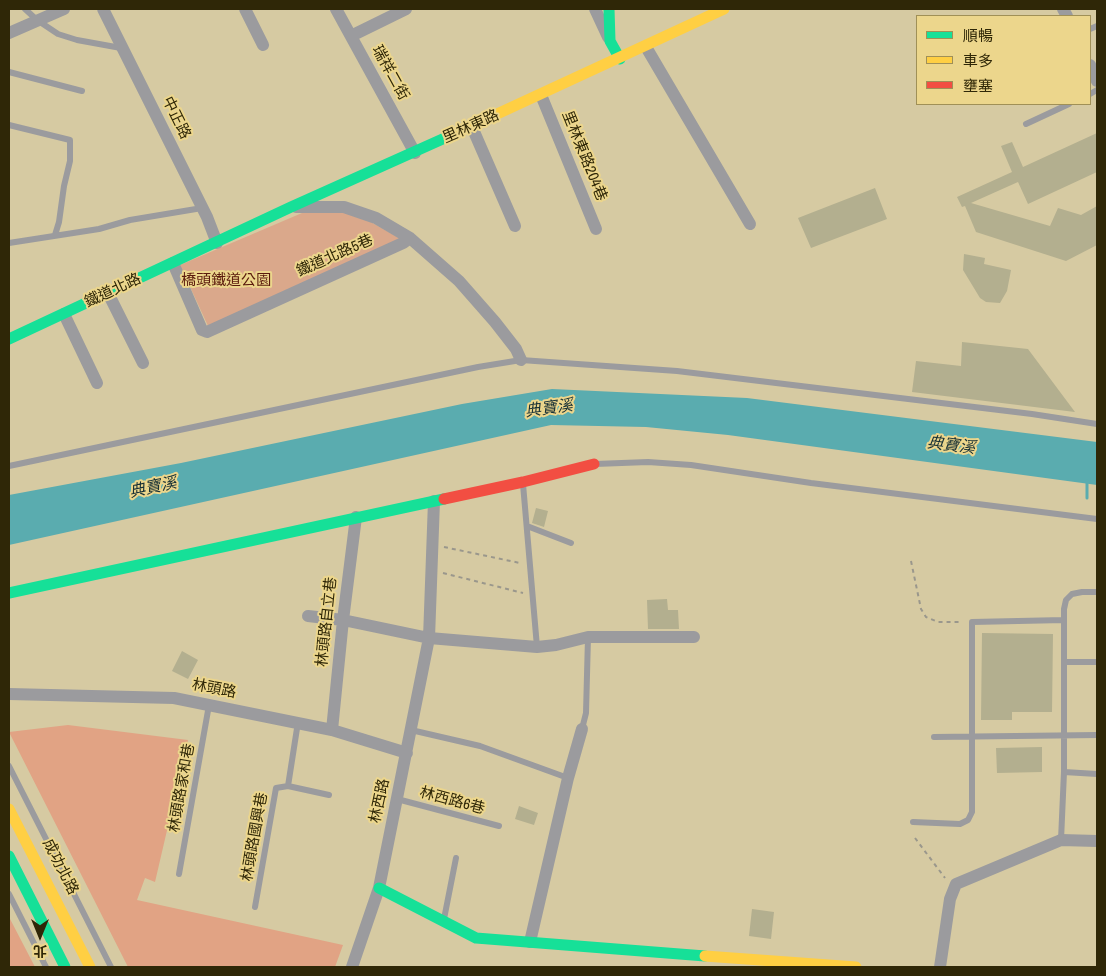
<!DOCTYPE html>
<html>
<head>
<meta charset="utf-8">
<style>
	body { margin:0 }
	#map { position:relative; width:1106px; height:976px; overflow:hidden; background:#d6caa2; font-family:"Archivo Narrow","Noto Sans TC",sans-serif }
	canvas { display:block }
	.frame { position:absolute; inset:0; border:10px solid #2f2707; pointer-events:none }
	.legend { position:absolute; left:916px; top:15px; width:175px; height:90px; box-sizing:border-box; background:#ecd68c; border:1px solid #a09057; margin:0; padding:6px 9px; list-style:none; font-size:15px; color:#2f2707 }
	.legend li { display:flex; align-items:center; gap:10px; height:25px }
	.legend b { width:25px; border:1px solid #a09057 }
	.north { position:absolute; left:15px; top:911px; width:50px; height:50px; -webkit-text-stroke:4px #ecd68c; paint-order:stroke; rotate:180deg; font-size:14px; font-weight:700; line-height:20px; text-align:center; color:#2f2707 }
	.north::after { content:''; display:block; margin:auto; width:18px; height:22px; background:#2f2707; clip-path:polygon(50% 0,100% 100%,50% 72%,0 100%) }
</style>
</head>
<body>
<div id="map">
<canvas width="1106" height="976"></canvas>
<div class="frame"></div>
<ul class="legend">
<li><b style="height:6px;background:#16e098"></b>順暢</li>
<li><b style="height:6px;background:#ffcf43"></b>車多</li>
<li><b style="height:6px;background:#f24e42"></b>壅塞</li>
</ul>
<div class="north">北</div>
</div>
<script>
const ctx = document.querySelector('canvas').getContext('2d');
ctx.lineJoin = 'round';
function paint(path, color) {
  ctx.fillStyle = color;
  ctx.fill(path, 'evenodd');
}
function toPath(rows) {
  const path = new Path2D();
  for (const r of rows) {
    path.moveTo(r[0], r[1]);
    for (let i = 2; i < r.length; i += 2) path.lineTo(r[i], r[i + 1]);
  }
  return path;
}
function trace(path, color, width, dash) {
  ctx.strokeStyle = color;
  ctx.lineWidth = width;
  ctx.lineCap = dash ? 'butt' : 'round';
  ctx.setLineDash(dash || []);
  ctx.stroke(path);
}
function label(font, color, halo, rows, align = 'center') {
  ctx.font = font + ' "Archivo Narrow","Noto Sans TC",sans-serif';
  ctx.lineWidth = 4;
  ctx.setLineDash([]);
  ctx.textBaseline = 'middle';
  ctx.strokeStyle = halo;
  ctx.fillStyle = color;
  for (const [text, x, y, turn = 0] of rows) {
    ctx.save();
    ctx.translate(x, y);
    ctx.rotate((+turn || 0) * Math.PI / 180);
    ctx.textAlign = isNaN(turn) ? turn : align;
    if (halo) ctx.strokeText(text, 0, 0);
    ctx.fillText(text, 0, 0);
    ctx.restore();
  }
}
const green = toPath([
	[344,212,369,221,401,239,208,326,180,265,302,213]
]);
const forest = toPath([
	[68,725,188,740,155,882,145,878,137,900,343,945,335,967,128,967,9,732],
	[9,917,35,967,9,967]
]);
const water = toPath([
	[552,389,747,398,1097,442,1097,485,728,435,646,427,551,425,9,545,9,495,181,463,462,404]
]);
const stream = toPath([
	[1087,498,1087,481]
]);
const building = toPath([
	[1097,133,1097,172,1028,204,1018,182,971,203,1050,226,1058,208,1081,215,1097,206,1097,245,1066,261,976,232,965,206,962,207,957,197,1012,172,1001,146,1012,142,1023,167],
	[875,188,887,219,811,248,798,218],
	[964,254,985,258,984,264,1011,270,1007,291,1000,303,986,302,980,298,963,270],
	[962,342,1028,349,1075,412,912,392,916,361,961,366],
	[536,508,548,511,544,527,532,523],
	[667,599,668,610,678,610,679,629,648,629,647,600],
	[982,633,1053,634,1052,712,1012,712,1012,720,981,720],
	[182,651,198,660,188,679,172,671],
	[1042,747,1042,772,997,773,996,748],
	[519,806,538,813,534,825,515,819],
	[752,909,774,912,771,939,749,936]
]);
const path = toPath([
	[444,547,520,563],
	[911,561,921,609,926,617,938,622,962,622],
	[443,573,523,593],
	[915,838,945,878]
]);
const lane = toPath([
	[25,9,37,20,58,34,77,40,121,48],
	[1090,29,1097,26],
	[9,72,82,91],
	[1090,94,1097,90],
	[1026,124,1069,104],
	[9,125,70,140,70,161,64,186,59,222,55,235],
	[9,243,99,229,130,220,202,208],
	[595,464,648,462,691,465,811,483,1097,519],
	[9,466,478,367,521,360,677,371,1032,414,1097,424],
	[523,484,537,647],
	[527,526,571,543],
	[1064,662,1097,662],
	[582,729,586,713,588,637],
	[411,730,480,746,568,778],
	[934,737,1097,735],
	[9,766,111,967],
	[1064,772,1097,774],
	[288,786,329,795],
	[397,799,499,826],
	[913,822,960,824,968,820,972,812,972,622,1064,620],
	[1061,840,1064,772,1064,609,1066,600,1072,594,1082,592,1097,592],
	[179,874,209,705],
	[9,894,46,967],
	[255,907,276,788,288,786,298,722],
	[444,919,456,858]
]);
const street = toPath([
	[103,9,207,217,217,243],
	[245,9,263,45],
	[336,9,415,153],
	[595,9,608,37],
	[1063,9,1067,16],
	[9,33,64,9],
	[351,36,406,9],
	[646,47,750,224],
	[1090,65,1097,81],
	[541,95,596,229],
	[472,127,515,226],
	[296,207,344,207,376,218,410,238,459,281,495,322,516,349,521,360],
	[173,263,202,330,207,332,403,243,410,238],
	[108,293,143,363],
	[64,314,97,383],
	[308,616,343,620,429,638,537,647,556,645,588,637,694,637],
	[9,694,174,698,332,730,407,753],
	[332,730,343,620,356,517],
	[530,942,568,778,582,729],
	[352,967,379,888,429,638,434,501],
	[940,967,950,899,956,884,1061,840,1097,841]
]);
const fast = toPath([
	[609,9,610,41,620,59],
	[9,339,291,207,456,133],
	[9,593,444,499],
	[9,856,65,967],
	[379,888,476,938,705,956]
]);
const slow = toPath([
	[456,133,724,9],
	[9,809,90,967],
	[705,956,856,967]
]);
const jam = toPath([
	[444,499,523,482,594,464]
]);
const streetNames = [
	["瑞祥二街",390,73,61],
	["中正路",176,118,64],
	["里林東路",471,127,-24],
	["里林東路204巷",584,156,68],
	["鐵道北路5巷",335,256,-24],
	["鐵道北路",113,291,-25],
	["林頭路自立巷",327,622,-84],
	["林頭路",214,689,11],
	["林頭路家和巷",182,788,-80],
	["林西路",380,801,-78],
	["林西路6巷",452,801,15],
	["林頭路國興巷",255,837,-80],
	["成功北路",60,867,63]
];
const parkNames = [
	["橋頭鐵道公園",226,281]
];
const waterNames = [
	["典寶溪",549,409,-8],
	["典寶溪",951,446,7],
	["典寶溪",153,488,-12]
];
paint(green, '#daa88b');
paint(forest, '#e1a384');
paint(water, '#5aacaf');
trace(stream, '#5aacaf', 3);
paint(building, '#b3af8f');
trace(path, '#9a978c', 2, [4, 4]);
trace(lane, '#9b9b9e', 6);
trace(street, '#9b9b9e', 12);
trace(fast, '#16e098', 11);
trace(slow, '#ffcf43', 11);
trace(jam, '#f24e42', 11);
label('15px', '#2f2707', '#ecd68c', streetNames);
label('15px', '#5b1b0d', '#ecd68c', parkNames);
label('italic 16px', '#173035', '#ecd68c', waterNames);
</script>
</body>
</html>
